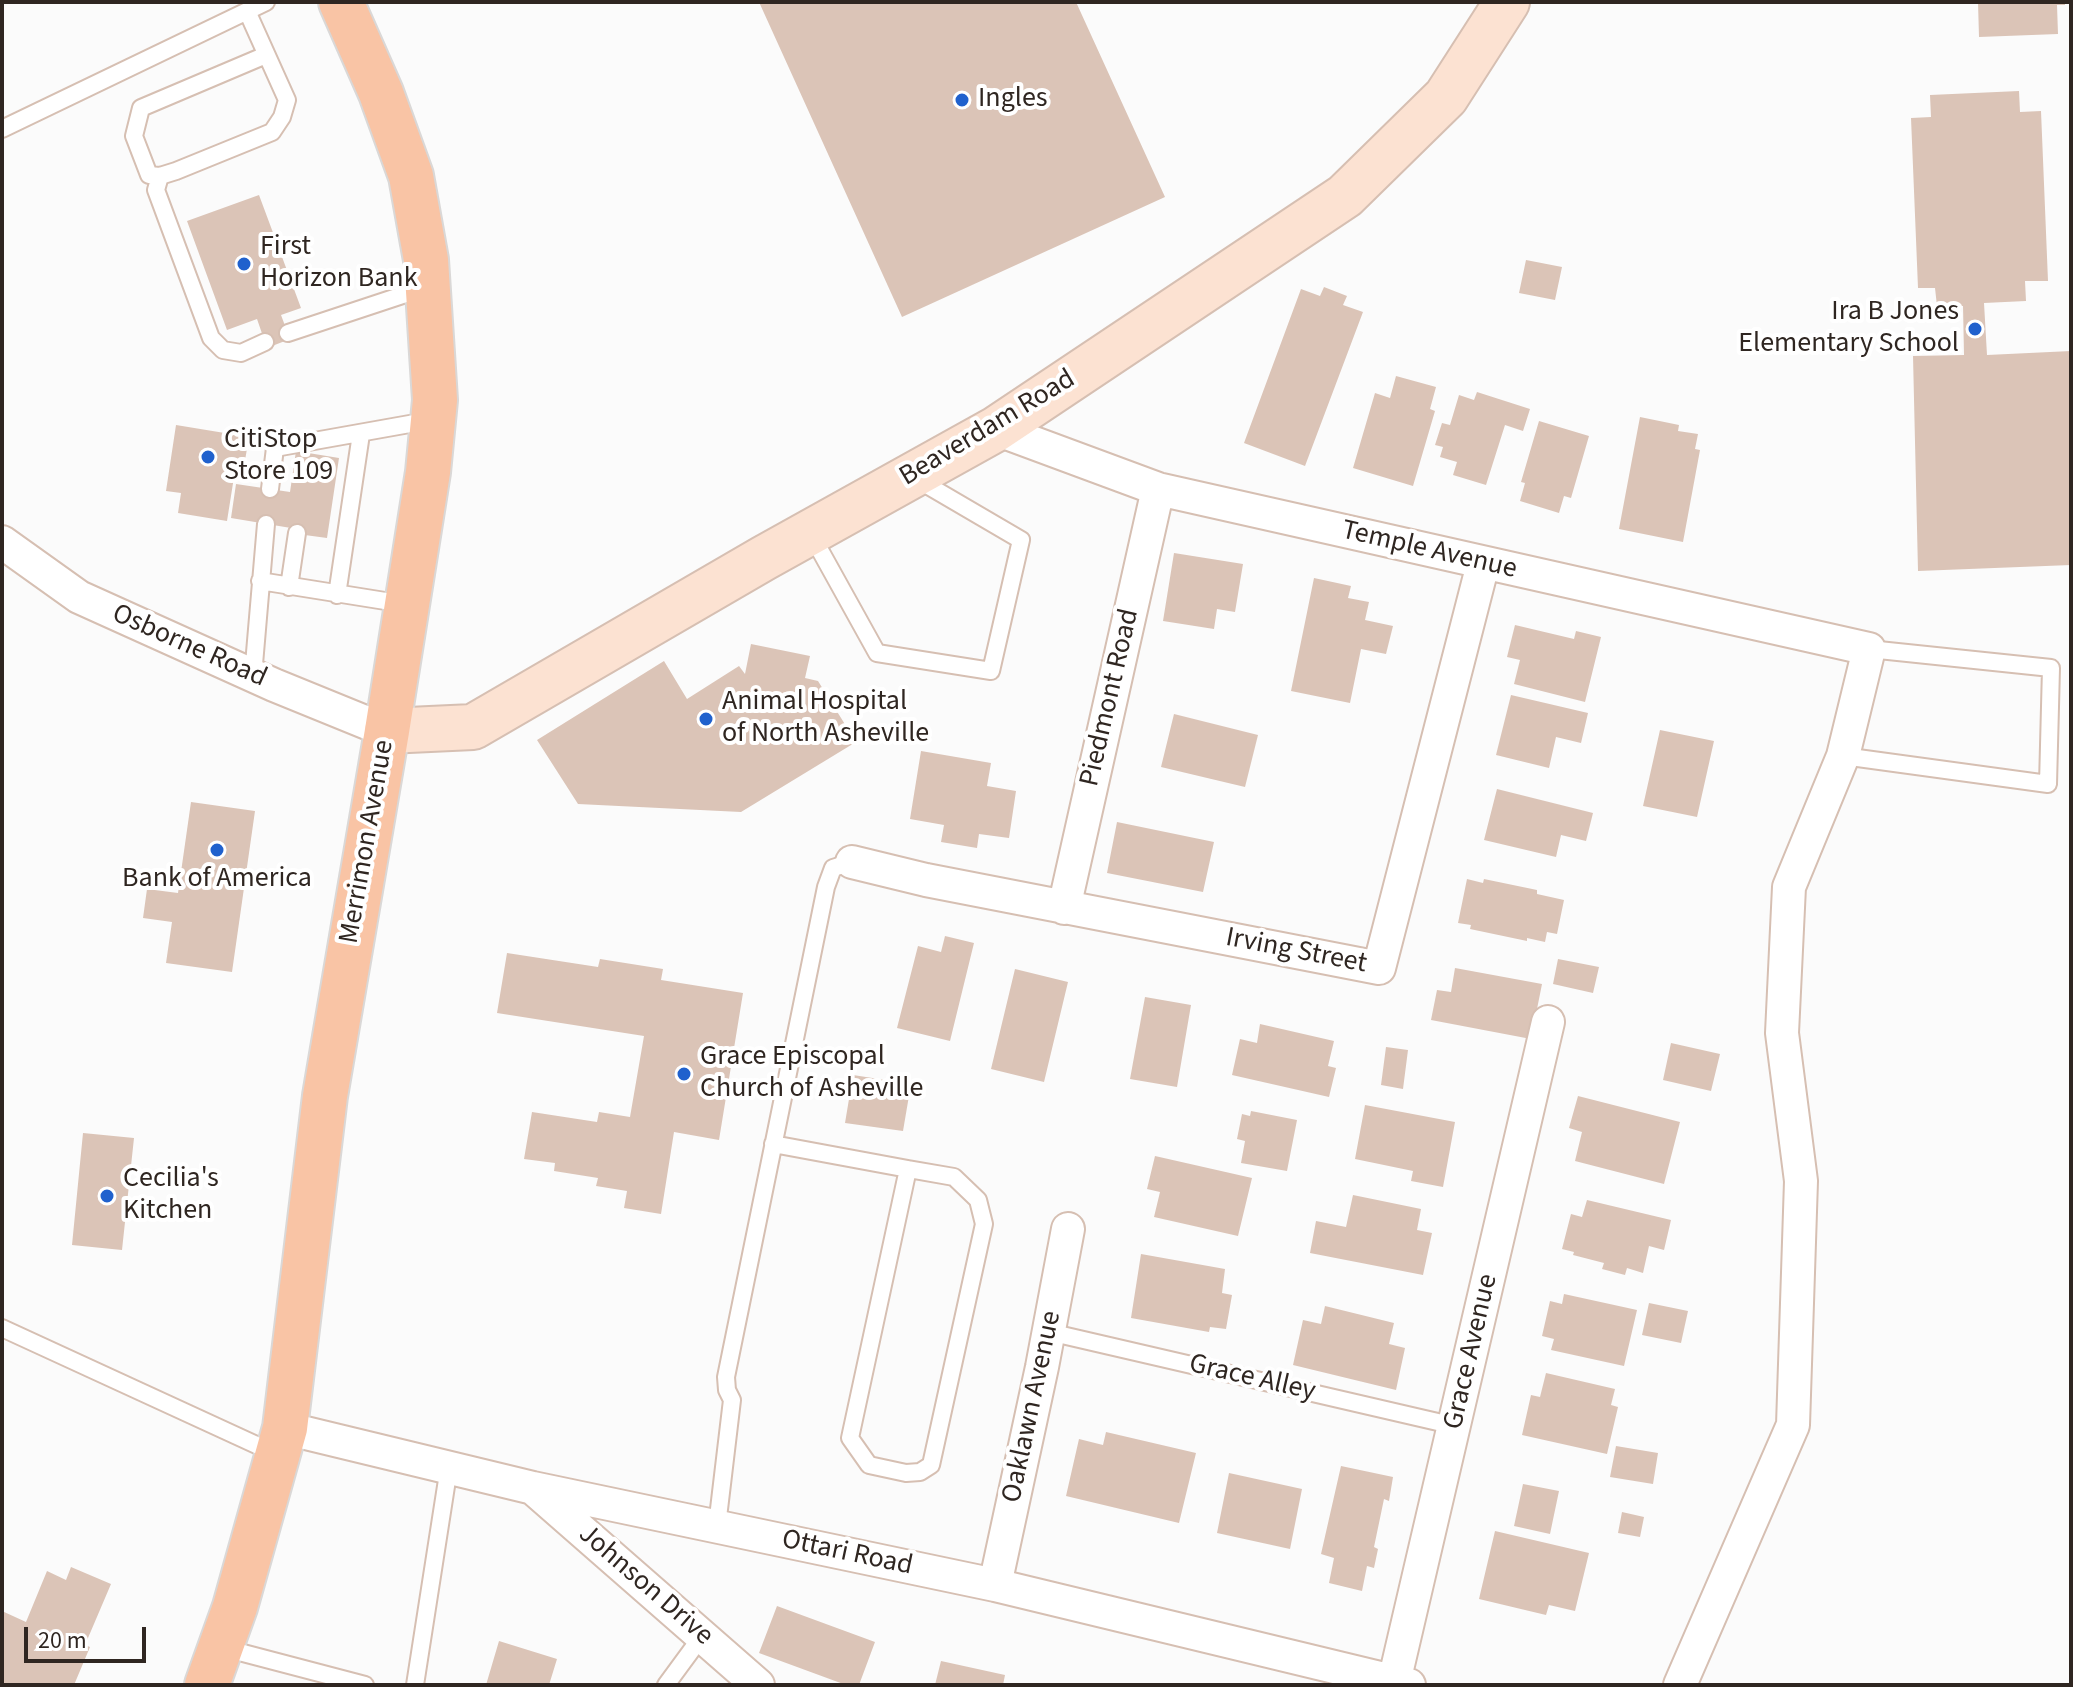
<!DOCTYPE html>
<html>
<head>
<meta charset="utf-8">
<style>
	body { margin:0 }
	#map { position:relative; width:2073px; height:1687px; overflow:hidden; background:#fbfbfb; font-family:"Source Sans 3",sans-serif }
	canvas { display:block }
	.frame { position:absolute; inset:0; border:4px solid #2f2621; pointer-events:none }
	.scale { position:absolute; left:24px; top:1627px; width:122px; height:36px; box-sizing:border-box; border:4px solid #2f2621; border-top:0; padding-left:10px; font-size:24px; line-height:28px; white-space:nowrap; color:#2f2621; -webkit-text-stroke:6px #fff; paint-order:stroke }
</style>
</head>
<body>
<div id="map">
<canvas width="2073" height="1687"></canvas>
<div class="frame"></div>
<div class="scale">20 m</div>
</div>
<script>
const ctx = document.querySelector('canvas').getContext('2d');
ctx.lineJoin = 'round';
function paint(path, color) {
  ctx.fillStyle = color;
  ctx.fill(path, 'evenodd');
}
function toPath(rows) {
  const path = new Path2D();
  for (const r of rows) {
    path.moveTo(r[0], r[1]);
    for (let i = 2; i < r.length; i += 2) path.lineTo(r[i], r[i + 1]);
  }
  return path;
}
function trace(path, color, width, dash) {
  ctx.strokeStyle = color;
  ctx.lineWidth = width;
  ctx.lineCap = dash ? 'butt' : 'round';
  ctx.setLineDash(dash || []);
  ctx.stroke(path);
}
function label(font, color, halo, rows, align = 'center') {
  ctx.font = font + ' "Source Sans 3",sans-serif';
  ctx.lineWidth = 8;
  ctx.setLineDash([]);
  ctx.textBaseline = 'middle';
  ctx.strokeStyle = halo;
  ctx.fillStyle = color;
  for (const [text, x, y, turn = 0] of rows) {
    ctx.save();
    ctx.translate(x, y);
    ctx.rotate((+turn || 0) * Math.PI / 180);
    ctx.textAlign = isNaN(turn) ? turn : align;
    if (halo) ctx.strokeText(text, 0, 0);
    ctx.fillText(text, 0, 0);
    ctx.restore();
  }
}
const building = toPath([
	[759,2,1076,2,1165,197,902,317],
	[1978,2,2065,2,2065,5,2057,5,2058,34,1979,37],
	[2019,91,2020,112,2041,111,2048,281,2025,281,2026,301,1984,303,1987,355,2071,351,2071,565,1918,571,1913,356,1964,355,1963,306,1937,306,1935,288,1918,288,1911,118,1931,117,1930,95],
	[259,195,301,308,281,315,290,339,267,348,257,319,227,330,187,221],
	[1526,260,1562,267,1555,300,1519,293],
	[1324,287,1347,296,1343,305,1363,312,1305,466,1244,443,1301,289,1320,296],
	[1396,376,1436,387,1430,409,1435,411,1413,486,1353,468,1375,393,1390,398],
	[1477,392,1530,409,1523,431,1505,425,1486,485,1453,475,1457,462,1440,457,1443,447,1435,445,1442,423,1450,425,1459,395,1474,400],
	[1640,417,1679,425,1678,431,1698,434,1695,449,1700,450,1683,542,1619,529],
	[1539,421,1589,436,1571,498,1564,496,1559,513,1520,501,1525,483,1521,482],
	[176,425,249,437,242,478,234,477,227,521,178,513,181,493,166,491],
	[296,451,339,458,327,538,290,533,291,528,231,518,236,484,290,492],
	[1174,553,1243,564,1235,612,1217,609,1214,629,1163,621],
	[1314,578,1351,586,1348,598,1369,602,1365,620,1393,626,1386,654,1361,649,1350,703,1291,691],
	[1515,625,1574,639,1576,631,1601,637,1585,702,1514,684,1520,660,1507,657],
	[751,644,810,656,805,678,818,681,856,742,741,812,578,804,537,740,664,661,687,699,739,666,745,674],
	[1511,695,1588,713,1581,743,1556,737,1549,768,1496,755],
	[1174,714,1258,735,1245,787,1161,767],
	[1660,730,1714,741,1697,817,1643,806],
	[921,751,991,763,987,786,1016,791,1009,838,979,834,977,848,941,842,944,825,910,819],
	[1497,789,1593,813,1586,841,1561,835,1556,857,1484,840],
	[191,802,255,811,232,972,166,963,172,922,143,918,147,889,178,893],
	[1117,822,1214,842,1203,892,1107,873],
	[1467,879,1483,883,1484,879,1537,890,1537,894,1564,900,1557,934,1547,932,1545,942,1527,938,1527,941,1470,929,1471,925,1458,923],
	[945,936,974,943,950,1041,897,1028,918,946,941,952],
	[507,953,598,967,600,959,663,969,661,980,743,993,719,1140,674,1132,661,1214,624,1208,627,1191,596,1186,598,1178,554,1171,555,1163,524,1159,532,1112,597,1122,599,1112,630,1117,644,1036,497,1013],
	[1558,959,1599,967,1593,993,1553,984],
	[1455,968,1542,984,1531,1039,1431,1020,1437,990,1451,992],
	[1015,969,1068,982,1044,1082,991,1069],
	[1145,997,1191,1005,1177,1087,1130,1079],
	[1260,1024,1334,1041,1328,1066,1336,1068,1329,1097,1232,1075,1240,1039,1257,1043],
	[1671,1043,1720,1054,1711,1091,1663,1080],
	[1386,1047,1408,1050,1403,1089,1381,1085],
	[853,1075,911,1084,903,1131,845,1123],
	[1578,1096,1680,1122,1664,1184,1575,1161,1582,1132,1569,1128],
	[1365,1105,1455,1122,1443,1187,1411,1181,1413,1171,1355,1159],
	[1251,1111,1297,1120,1287,1171,1241,1163,1245,1141,1237,1139,1242,1114,1250,1116],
	[83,1133,134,1138,122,1250,72,1245],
	[1155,1156,1252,1178,1238,1236,1154,1217,1160,1192,1147,1189],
	[1353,1195,1421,1209,1417,1230,1432,1233,1423,1275,1310,1253,1316,1221,1346,1227],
	[1587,1200,1671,1220,1664,1250,1649,1246,1643,1273,1627,1268,1625,1275,1602,1269,1604,1263,1573,1255,1574,1252,1562,1249,1571,1214,1582,1217],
	[1141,1254,1225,1269,1222,1293,1232,1295,1226,1329,1210,1327,1209,1332,1131,1318],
	[1564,1294,1637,1310,1624,1366,1551,1350,1554,1339,1542,1336,1550,1301,1562,1304],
	[1649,1303,1688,1311,1681,1343,1642,1335],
	[1325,1306,1394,1323,1389,1344,1405,1348,1396,1390,1293,1365,1303,1320,1321,1324],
	[1546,1373,1615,1389,1611,1405,1618,1407,1607,1454,1522,1435,1531,1395,1540,1397],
	[1106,1432,1196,1453,1179,1523,1066,1496,1079,1439,1103,1445],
	[1616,1446,1658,1453,1653,1484,1610,1477],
	[1341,1466,1393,1477,1389,1501,1384,1499,1374,1547,1378,1549,1374,1568,1367,1566,1362,1591,1329,1583,1334,1558,1321,1554],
	[1229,1473,1302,1489,1290,1549,1217,1533],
	[1523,1484,1559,1491,1550,1534,1514,1526],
	[1622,1512,1644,1517,1640,1537,1618,1533],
	[1495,1531,1589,1553,1575,1611,1549,1605,1546,1615,1479,1599],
	[71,1567,111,1584,85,1645,90,1647,74,1685,2,1685,4,1670,2,1611,26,1622,47,1571,66,1580],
	[777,1606,875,1642,859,1685,846,1685,759,1653],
	[499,1641,557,1659,549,1685,486,1685],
	[941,1661,1005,1675,1003,1685,935,1685]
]);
const lane = toPath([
	[247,11,287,100,282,117,272,132,176,171,160,176,149,175,134,136,141,108,266,55],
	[2,129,266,2],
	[160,176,156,190,211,338,223,350,241,353,265,342],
	[288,333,427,287],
	[270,489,275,448,432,420],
	[811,534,877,653,991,671,1021,540,915,478],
	[260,581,404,604],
	[289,587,297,533],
	[337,595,361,434],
	[253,676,266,524],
	[1843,756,2048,784,2051,668,1869,649],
	[773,1144,908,1169,954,1177,978,1200,984,1224,931,1465,920,1472,906,1473,869,1465,850,1438,908,1169],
	[2,1328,276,1454],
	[1049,1332,1455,1426],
	[717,1526,732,1400,727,1390,726,1377,826,887,833,868,852,862],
	[224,1648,365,1685],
	[415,1685,449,1467],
	[666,1685,702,1636]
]);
const street = toPath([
	[996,429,1158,489,1869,649,1843,756,1789,887,1782,1033,1801,1181,1793,1425,1680,1685],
	[2,542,79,597,274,685,387,731],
	[852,862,926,880,1379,968,1483,564],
	[1064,908,1158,489],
	[285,1428,533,1488,995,1585,1409,1685],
	[535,1490,758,1685],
	[995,1585,1042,1367,1068,1229],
	[1394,1682,1548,1022]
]);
const secondary = toPath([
	[387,731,473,727,764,558,996,429,1345,196,1446,97,1507,2]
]);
const primary = toPath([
	[207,1685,235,1607,285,1428,325,1096,387,731,428,472,435,400,426,260,411,176,381,93,341,2]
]);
const markers = [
	[962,100,8,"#2061cd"],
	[244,264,8,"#2061cd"],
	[1975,329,8,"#2061cd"],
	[208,457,8,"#2061cd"],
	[706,719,8,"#2061cd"],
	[217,850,8,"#2061cd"],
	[684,1074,8,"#2061cd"],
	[107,1196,8,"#2061cd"]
];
const poiNames = [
	["Ingles",978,100],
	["First",260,248],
	["Horizon Bank",260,280],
	["Ira B Jones",1959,313,"right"],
	["Elementary School",1959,345,"right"],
	["CitiStop",224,441],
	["Store 109",224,473],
	["Animal Hospital",722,703],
	["of North Asheville",722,735],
	["Bank of America",217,880,"center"],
	["Grace Episcopal",700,1058],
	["Church of Asheville",700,1090],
	["Cecilia's",123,1180],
	["Kitchen",123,1212]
];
const streetNames = [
	["Beaverdam Road",988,429,-31],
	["Temple Avenue",1429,551,13],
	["Osborne Road",189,647,24],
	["Piedmont Road",1111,698,-77],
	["Merrimon Avenue",368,842,-80],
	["Irving Street",1296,952,11],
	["Grace Avenue",1472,1352,-77],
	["Grace Alley",1252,1379,13],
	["Oaklawn Avenue",1033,1407,-78],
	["Ottari Road",847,1554,12],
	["Johnson Drive",645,1586,41]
];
paint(building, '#dbc4b7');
trace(lane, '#d6bfb2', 20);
trace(street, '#d6bfb2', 36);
trace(secondary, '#d6bfb2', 48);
trace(primary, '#dad8d7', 48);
trace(lane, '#fff', 16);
trace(street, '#fff', 32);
trace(secondary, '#fce2d2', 44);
trace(primary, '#f9c4a5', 44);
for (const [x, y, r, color] of markers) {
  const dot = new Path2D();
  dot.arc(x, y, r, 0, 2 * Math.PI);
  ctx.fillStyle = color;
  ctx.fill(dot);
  trace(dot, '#fff', 3);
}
label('28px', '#2f2621', '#fff', poiNames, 'left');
label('28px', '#2f2621', '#fff', streetNames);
</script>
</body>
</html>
